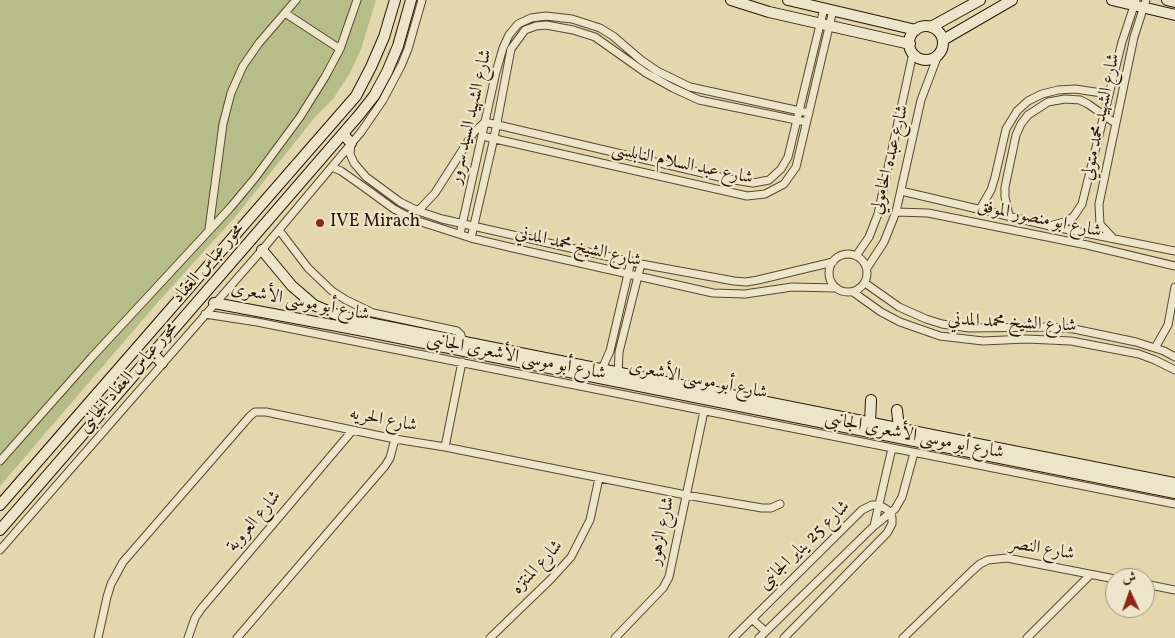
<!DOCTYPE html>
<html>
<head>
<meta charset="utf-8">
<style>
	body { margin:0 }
	#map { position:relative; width:1175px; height:638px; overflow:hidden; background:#e3d7ae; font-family:Vollkorn,Amiri,serif }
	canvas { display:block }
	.north { position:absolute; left:1105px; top:568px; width:50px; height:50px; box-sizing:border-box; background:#ede5ca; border:1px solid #9f937b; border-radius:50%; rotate:357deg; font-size:14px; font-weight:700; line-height:20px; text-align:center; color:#291705 }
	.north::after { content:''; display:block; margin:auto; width:18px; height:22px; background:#8f2418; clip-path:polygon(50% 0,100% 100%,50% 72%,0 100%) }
</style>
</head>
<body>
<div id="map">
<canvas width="1175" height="638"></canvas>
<div class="north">ش</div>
</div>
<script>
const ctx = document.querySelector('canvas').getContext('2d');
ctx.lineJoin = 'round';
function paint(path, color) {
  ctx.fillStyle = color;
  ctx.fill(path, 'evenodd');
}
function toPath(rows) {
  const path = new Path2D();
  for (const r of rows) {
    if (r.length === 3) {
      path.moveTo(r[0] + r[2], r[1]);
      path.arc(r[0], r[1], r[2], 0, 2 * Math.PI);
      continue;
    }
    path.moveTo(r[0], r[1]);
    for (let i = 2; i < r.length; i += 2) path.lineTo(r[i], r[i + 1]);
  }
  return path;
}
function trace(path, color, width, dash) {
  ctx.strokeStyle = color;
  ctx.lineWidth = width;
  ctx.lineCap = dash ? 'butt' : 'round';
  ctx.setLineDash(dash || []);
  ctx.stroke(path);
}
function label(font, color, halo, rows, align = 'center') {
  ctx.font = font + ' Vollkorn,Amiri,serif';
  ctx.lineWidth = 4.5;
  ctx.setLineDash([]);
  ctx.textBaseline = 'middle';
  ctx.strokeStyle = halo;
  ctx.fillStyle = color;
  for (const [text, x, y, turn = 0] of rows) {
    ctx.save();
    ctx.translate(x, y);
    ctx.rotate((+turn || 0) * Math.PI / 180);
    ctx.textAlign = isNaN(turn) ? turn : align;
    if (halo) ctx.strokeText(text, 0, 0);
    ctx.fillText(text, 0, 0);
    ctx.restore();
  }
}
const green = toPath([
	[0,0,376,0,361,49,350,73,333,99,316,116,236,216,158,302,0,486]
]);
const street = toPath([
	[285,13,340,49],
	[482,136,747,196,765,194,784,184,796,167,833,10],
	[351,143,350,154,354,163,366,177,400,202,418,211,442,219,641,264,734,281,746,282,758,280,833,262],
	[332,167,341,171,361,185,394,209,415,220,471,238,513,248,713,293,745,294,792,287,836,288],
	[901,191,1050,226,1175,251],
	[980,209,991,190,995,177,1006,129,1017,111,1028,101,1042,94,1058,90,1075,89,1109,94],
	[418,211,435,193,474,132,485,122,728,179,753,183,769,180,781,169,788,157,824,8],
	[896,212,928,213,1087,245,1175,266],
	[1009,216,1005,197,1005,187,1016,135,1021,124,1028,115,1048,102,1065,99,1080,100,1088,104,1115,123],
	[1053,225,1068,221,1074,216,1082,204,1122,42,1136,0],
	[209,229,223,124,231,93,243,66,259,43,296,0],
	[279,230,308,268,332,291,346,300,373,313,457,331,461,335,462,342],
	[460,234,496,72,503,48,509,35,518,24,531,18,546,16,572,19,600,28,613,36,641,60,657,71,690,87,809,113],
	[1112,237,1100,224,1099,204,1134,37,1146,0],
	[471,238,494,138,511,49,525,30,536,26,546,25,573,30,595,37,646,73,673,88,699,100,806,122],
	[848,273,19],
	[856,256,869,237,878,214,913,53],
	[867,268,884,242,896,212,921,100,938,55],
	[865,283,899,307,926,319,942,324,969,328,1051,327,1074,329,1136,342,1164,351,1175,357],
	[853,292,881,312,900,322,940,336,983,341,1026,339,1071,341,1139,354,1155,360,1175,370],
	[205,314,257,322,1175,504],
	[1155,348,1168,325,1175,287],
	[601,371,610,351,631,261],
	[618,376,619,352,641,264],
	[445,447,462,362],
	[0,461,92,357,230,208,255,178,300,117,325,77,340,49,357,0],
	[874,526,892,448],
	[0,550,262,250,361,132,383,100,401,66,408,49,422,0],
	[1145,584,1175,590],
	[752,619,765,631],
	[98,638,107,597,111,584,123,562,250,416,255,412,266,412,395,439,445,447,686,495,762,508,771,508,780,504],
	[188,638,195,618,201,609,352,431],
	[237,638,385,466,390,458,395,439],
	[490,638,551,579,571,557,590,520,599,478],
	[615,638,663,588,669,577,704,411],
	[733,638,862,510,872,505,879,505,886,509,891,513,892,518,892,524,887,533,784,638],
	[759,638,874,526,895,509,902,497,914,453],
	[903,638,972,571,980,564,988,560,1007,558,1115,579],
	[1027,638,1090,575]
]);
const secondary = toPath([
	[731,0,769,12,910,44],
	[788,0,916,30],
	[1112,0,1175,15],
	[1167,0,1175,2],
	[926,43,17],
	[931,27,980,0],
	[943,40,1012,0],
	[343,134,351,143],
	[262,250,292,286,314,305,335,314,364,322,1175,483],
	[214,303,364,331,1175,493],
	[153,354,162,363],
	[897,410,899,428],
	[870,423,871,400],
	[0,505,356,96,371,67,384,37,395,0],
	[0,530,359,115,374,96,387,72,398,46,411,0]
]);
const markers = [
	[320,223,5,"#8f2418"]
];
const streetNames = [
	["شارع الشهيد السيد سرور",472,117,-77],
	["شارع الشهيد محمد متولي",1102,117,-78],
	["شارع عبده الحامولي",891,160,-76],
	["شارع عبد السلام النابلسى",682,165,12],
	["شارع ابو منصور الموفق",1039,220,12],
	["شارع الشيخ محمد المدني",578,248,13],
	["محور عباس العقاد",209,264,-49],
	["شارع أبو موسى الأشعرى",300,303,11],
	["شارع الشيخ محمد المدني",1012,324,3],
	["شارع أبو موسى الأشعرى الجانبى",516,358,11],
	["محور عباس العقاد الجانبى",129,378,-49],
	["شارع أبو موسى الأشعرى",698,381,11],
	["شارع الحريه",383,421,11],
	["شارع أبو موسى الأشعرى الجانبى",914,437,11],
	["شارع العروبة",255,522,-50],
	["شارع الزهور",663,531,-78],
	["شارع 25 يناير الجانبى",805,546,-44],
	["شارع النصر",1042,550,10],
	["شارع المنتزه",538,568,-47]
];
const poiNames = [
	["IVE Mirach",330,223]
];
paint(green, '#b6bd88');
trace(street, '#58472f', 9);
trace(secondary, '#291705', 12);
trace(street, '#ede5ca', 7);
trace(secondary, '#ede5ca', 10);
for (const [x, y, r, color] of markers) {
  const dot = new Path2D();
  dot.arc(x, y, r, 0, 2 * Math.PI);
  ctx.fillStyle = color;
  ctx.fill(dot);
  trace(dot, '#ede5ca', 2);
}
label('18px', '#291705', '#ede5ca', streetNames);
label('18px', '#291705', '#ede5ca', poiNames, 'left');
</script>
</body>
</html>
